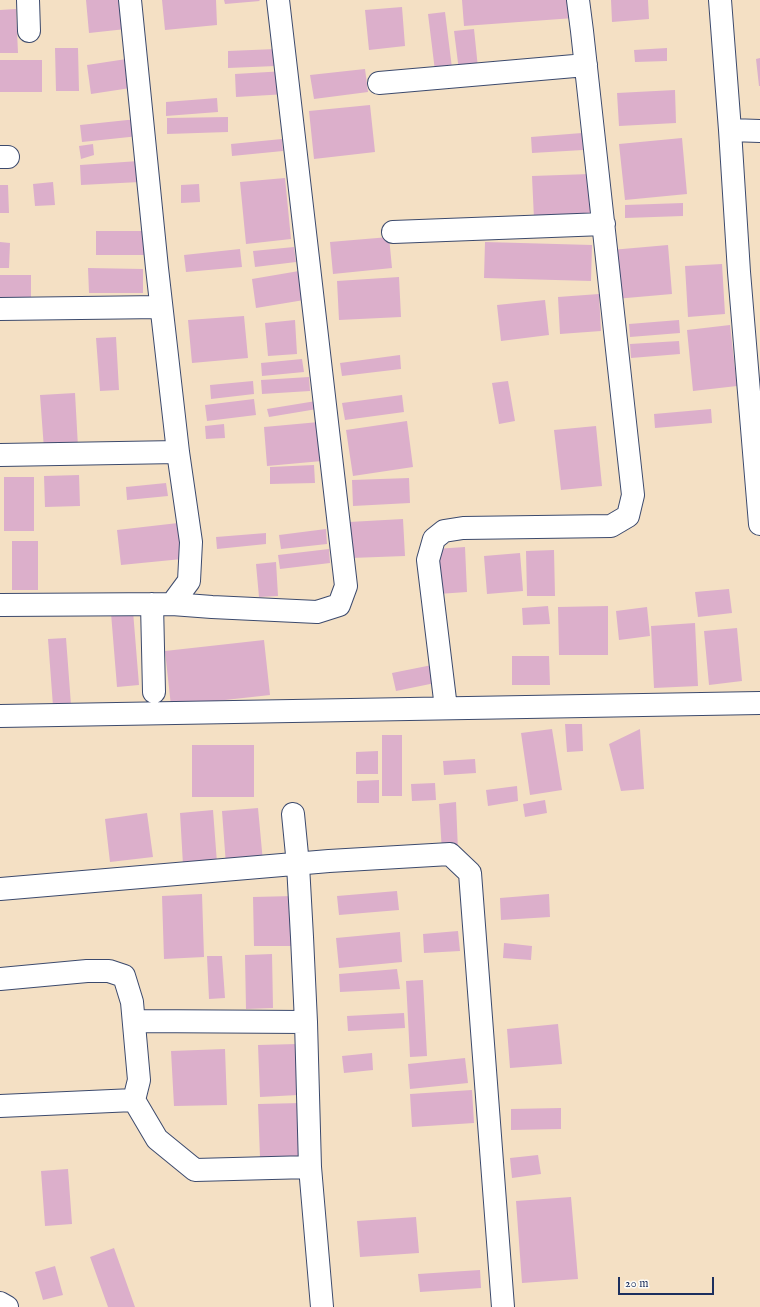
<!DOCTYPE html>
<html>
<head>
<meta charset="utf-8">
<style>
	body { margin:0 }
	#map { position:relative; width:760px; height:1307px; overflow:hidden; background:#f4e0c4; font-family:"IM FELL English",serif }
	canvas { display:block }
	.scale { position:absolute; left:618px; top:1277px; width:96px; height:18px; box-sizing:border-box; border:2px solid #1b2f5e; border-top:0; padding-left:5px; font-size:12px; line-height:14px; white-space:nowrap; color:#1b2f5e; -webkit-text-stroke:3px #fdfcf7; paint-order:stroke }
</style>
</head>
<body>
<div id="map">
<canvas width="760" height="1307"></canvas>
<div class="scale">20 m</div>
</div>
<script>
const ctx = document.querySelector('canvas').getContext('2d');
ctx.lineJoin = 'round';
function paint(path, color) {
  ctx.fillStyle = color;
  ctx.fill(path, 'evenodd');
}
function toPath(rows) {
  const path = new Path2D();
  for (const r of rows) {
    path.moveTo(r[0], r[1]);
    for (let i = 2; i < r.length; i += 2) path.lineTo(r[i], r[i + 1]);
  }
  return path;
}
function trace(path, color, width, dash) {
  ctx.strokeStyle = color;
  ctx.lineWidth = width;
  ctx.lineCap = dash ? 'butt' : 'round';
  ctx.setLineDash(dash || []);
  ctx.stroke(path);
}
const building = toPath([
	[86,0,123,0,126,29,89,33],
	[162,0,216,0,217,25,165,30],
	[224,0,259,0,260,1,225,4],
	[462,0,572,0,574,18,464,26],
	[611,0,648,0,649,19,612,22],
	[402,7,405,46,369,50,365,10],
	[16,9,18,53,0,53,0,10],
	[445,12,452,68,435,71,428,14],
	[474,29,478,68,459,71,454,31],
	[55,48,78,48,79,91,56,91],
	[667,48,667,61,635,62,634,50],
	[276,49,276,66,228,68,228,51],
	[133,58,137,87,91,94,87,65],
	[760,58,760,86,759,86,756,59],
	[0,60,42,60,42,92,0,92],
	[365,69,368,92,314,99,310,75],
	[285,71,287,94,236,97,235,74],
	[675,90,676,123,619,126,617,93],
	[217,98,218,112,166,116,166,102],
	[370,105,375,152,314,159,309,111],
	[228,117,228,132,167,134,167,118],
	[137,119,139,136,82,142,80,125],
	[582,133,583,150,532,153,531,137],
	[682,138,687,194,625,200,619,144],
	[282,139,283,151,232,156,231,144],
	[93,144,94,155,81,159,79,146],
	[139,161,140,182,81,185,80,165],
	[590,174,592,217,534,219,532,176],
	[285,178,291,239,246,244,240,182],
	[53,182,55,205,35,206,33,184],
	[199,184,200,202,181,203,181,185],
	[0,185,8,185,9,213,0,213],
	[683,203,683,216,625,218,625,205],
	[96,231,151,231,151,255,96,255],
	[389,237,392,268,333,274,330,242],
	[0,242,10,243,9,268,0,268],
	[485,242,592,245,591,281,484,278],
	[668,245,672,294,615,299,611,250],
	[294,247,296,262,255,267,253,251],
	[240,249,242,267,186,272,184,255],
	[722,264,725,314,688,317,685,266],
	[88,268,143,269,143,293,89,293],
	[299,271,304,300,256,308,252,279],
	[0,275,31,275,31,302,0,302],
	[399,277,401,317,339,320,337,281],
	[599,294,601,331,560,334,558,297],
	[545,300,549,335,501,341,497,305],
	[244,316,248,358,192,363,188,320],
	[295,320,297,354,268,356,265,323],
	[679,320,680,333,630,337,629,324],
	[730,325,737,386,693,391,687,330],
	[116,337,119,390,100,391,96,338],
	[679,341,680,354,631,358,630,344],
	[400,355,401,369,342,376,340,363],
	[302,359,304,372,262,376,261,363],
	[309,377,310,391,262,394,261,380],
	[253,381,254,394,211,399,210,385],
	[508,381,515,421,499,424,492,383],
	[75,393,78,447,44,449,40,395],
	[402,395,404,412,345,420,342,403],
	[254,399,256,415,207,421,205,405],
	[316,401,317,409,269,417,267,409],
	[711,409,712,423,655,428,654,414],
	[407,421,413,467,353,476,346,430],
	[319,422,322,461,267,466,264,427],
	[224,424,225,438,206,439,205,426],
	[596,426,602,486,561,490,554,430],
	[314,465,315,483,270,484,270,467],
	[79,475,80,506,45,507,44,476],
	[4,477,34,477,34,531,4,531],
	[409,478,410,503,353,506,352,480],
	[166,483,168,496,127,500,126,487],
	[403,519,405,556,351,558,349,522],
	[178,523,182,559,121,565,117,530],
	[326,529,327,544,281,549,279,535],
	[266,533,266,544,217,549,216,537],
	[12,541,38,541,38,590,12,590],
	[465,547,467,592,438,594,435,549],
	[329,549,330,563,280,569,278,555],
	[554,550,555,596,527,596,526,551],
	[520,553,523,591,487,594,484,556],
	[276,562,278,596,259,597,256,564],
	[729,589,732,613,698,617,695,592],
	[548,606,550,624,523,625,522,608],
	[608,606,608,655,559,655,558,607],
	[647,607,650,636,619,640,616,611],
	[133,611,139,685,117,687,111,613],
	[695,623,698,686,654,688,651,626],
	[737,628,742,681,709,685,704,631],
	[66,638,71,705,53,706,48,639],
	[264,640,270,695,171,706,165,651],
	[512,656,549,656,550,685,512,685],
	[432,665,435,683,396,691,392,673],
	[565,724,582,724,583,751,567,752],
	[552,729,562,790,530,795,521,733],
	[640,729,644,789,621,791,609,744],
	[382,735,402,735,402,796,382,796],
	[192,745,254,745,254,797,192,797],
	[378,751,378,774,356,774,356,752],
	[475,759,476,773,444,775,443,761],
	[379,780,379,803,357,803,357,781],
	[435,783,436,800,412,801,411,784],
	[517,786,518,801,488,806,486,790],
	[545,800,547,813,525,817,523,804],
	[456,802,458,851,442,852,439,804],
	[258,808,263,862,226,865,222,811],
	[213,810,217,863,183,865,180,813],
	[147,813,153,857,110,862,105,819],
	[397,891,399,910,339,915,337,896],
	[202,894,204,957,164,959,162,896],
	[549,894,550,917,501,920,500,898],
	[293,896,293,946,254,946,253,897],
	[458,931,460,951,424,953,423,934],
	[400,932,402,962,339,968,336,938],
	[504,943,532,946,531,960,503,958],
	[272,954,273,1008,246,1009,245,955],
	[207,956,222,956,225,998,209,999],
	[397,969,400,989,340,992,339,974],
	[423,980,427,1056,410,1057,406,981],
	[404,1013,405,1028,348,1031,347,1016],
	[558,1024,562,1064,510,1068,507,1029],
	[297,1044,298,1095,260,1097,258,1045],
	[225,1049,227,1105,174,1106,171,1051],
	[372,1053,373,1070,344,1073,342,1056],
	[465,1058,468,1083,410,1089,408,1064],
	[472,1090,474,1123,412,1127,410,1094],
	[301,1103,302,1157,260,1158,258,1104],
	[561,1108,561,1129,511,1130,511,1109],
	[538,1155,541,1174,512,1178,510,1158],
	[68,1169,72,1224,45,1226,41,1171],
	[571,1197,578,1279,522,1283,516,1201],
	[416,1217,419,1253,360,1257,357,1221],
	[114,1248,135,1307,108,1307,90,1257],
	[55,1266,63,1295,43,1300,35,1272],
	[480,1270,481,1288,420,1292,418,1274]
]);
const minor = toPath([
	[28,0,29,31],
	[130,0,157,268,178,452,191,542,189,581,172,604],
	[720,0,730,130,739,272,760,524],
	[379,83,586,65],
	[730,130,760,131],
	[0,157,8,157],
	[393,232,604,224],
	[0,309,161,307],
	[0,455,178,452],
	[152,604,154,692],
	[0,605,172,604,212,607,317,612,339,605,346,586,278,0],
	[446,708,428,560,434,539,444,531,463,528,611,526,628,516,633,495,582,31,578,0],
	[0,716,760,703],
	[293,814,298,865,302,937,306,1022,310,1167,322,1307],
	[0,889,329,861,450,854,470,873,503,1307],
	[0,979,87,971,109,971,124,976,132,1002,139,1080,134,1100],
	[134,1021,306,1022],
	[134,1100,157,1139,195,1170,310,1167],
	[0,1106,134,1100],
	[0,1303,7,1307]
]);
paint(building, '#dcafcb');
trace(minor, '#3c4a6d', 24);
trace(minor, '#fff', 22);
</script>
</body>
</html>
